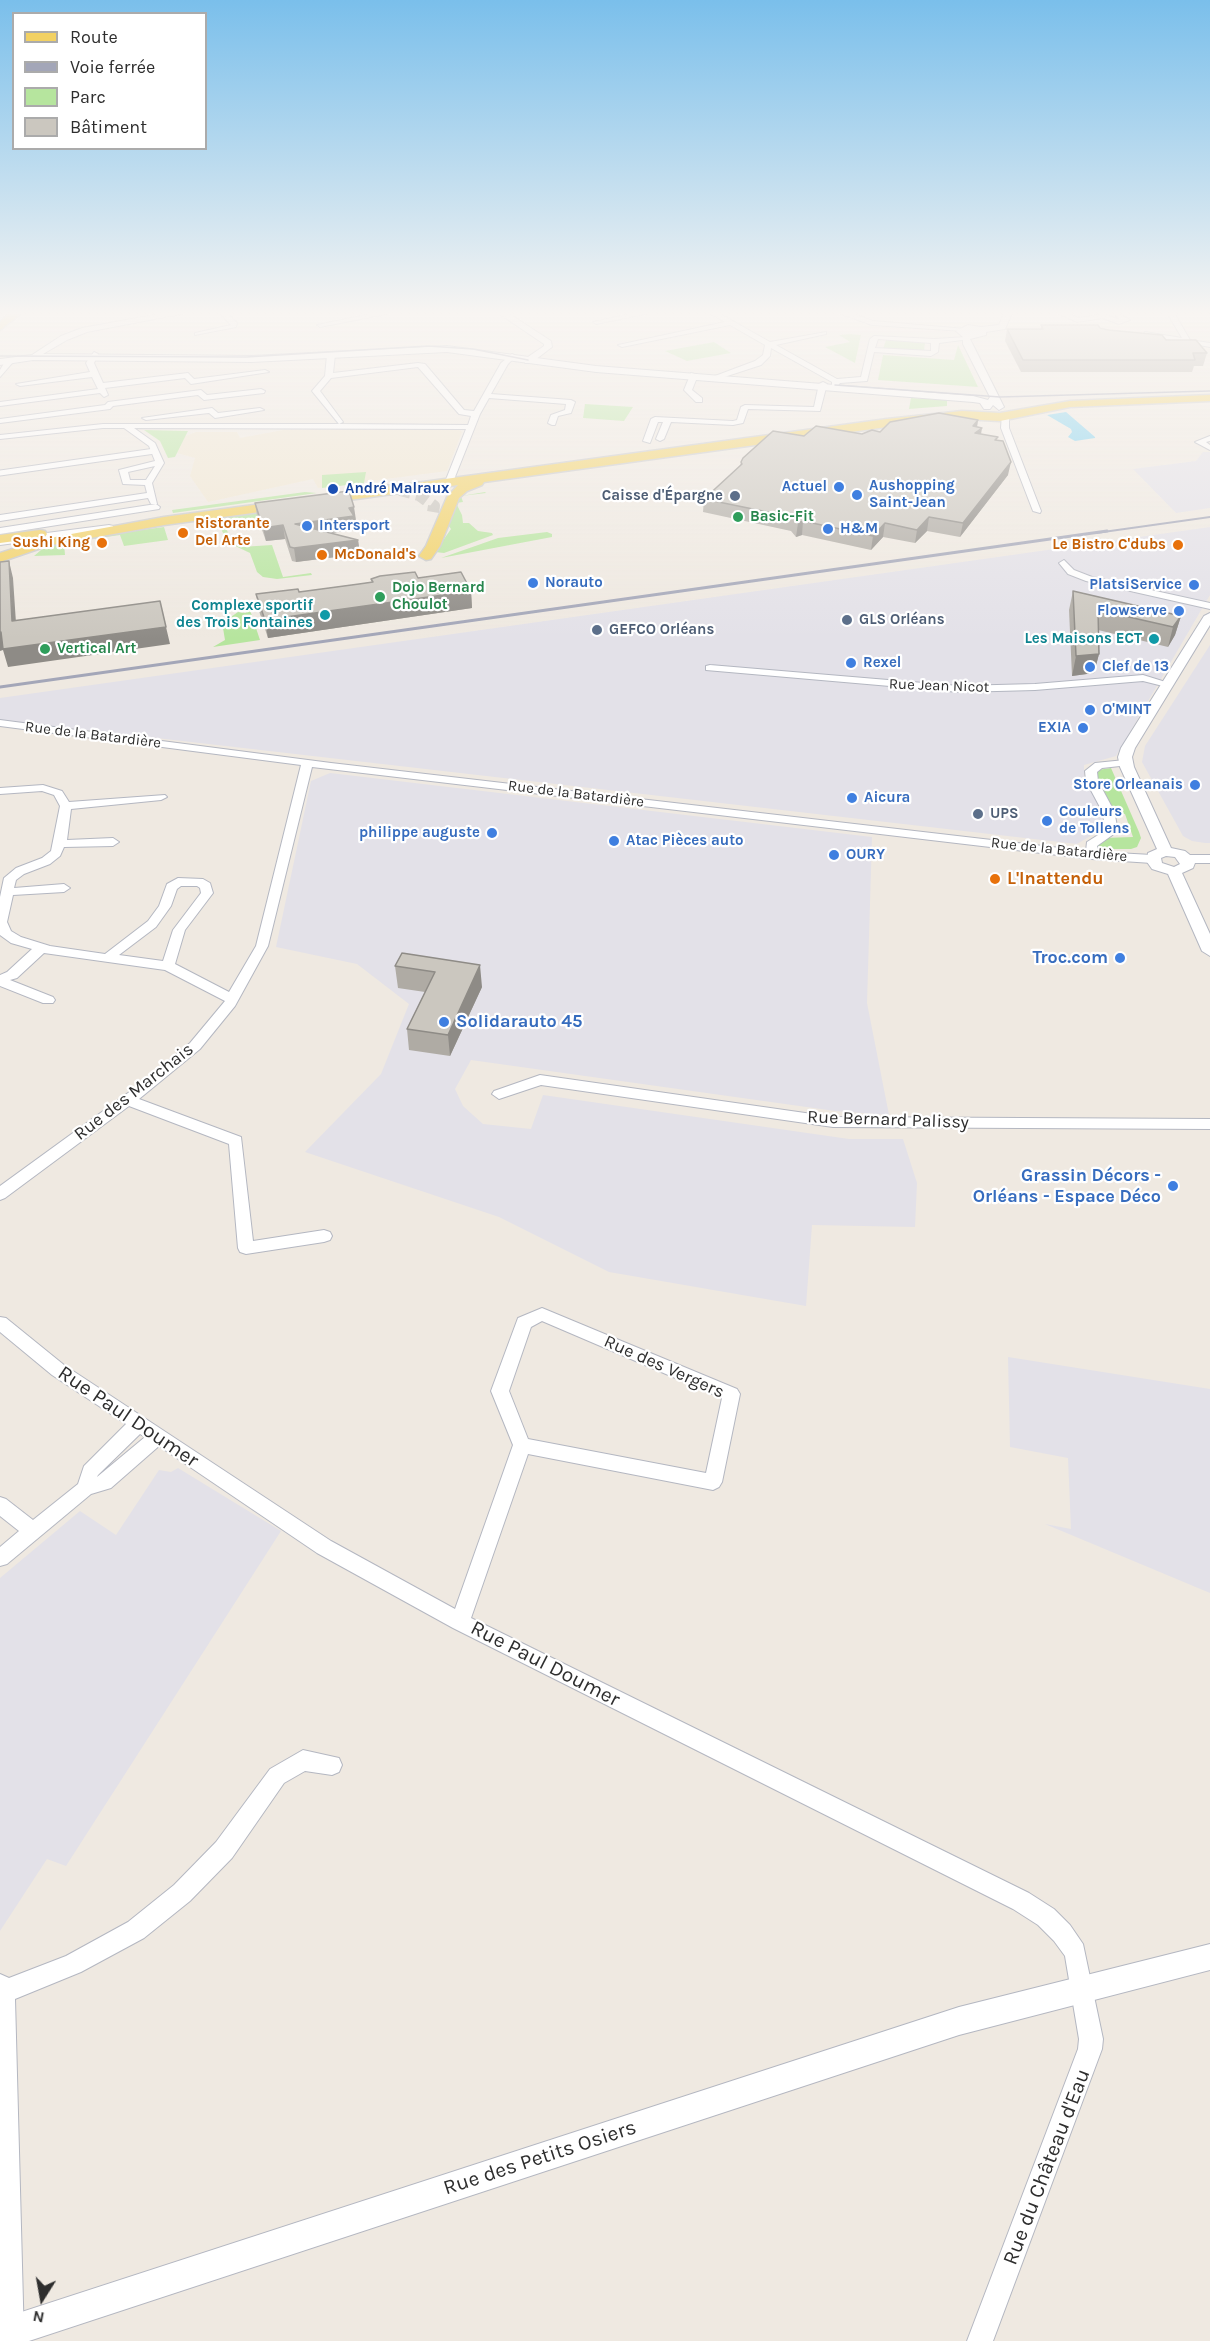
<!DOCTYPE html>
<html>
<head>
<meta charset="utf-8">
<style>
	body { margin:0 }
	#map { position:relative; width:1210px; height:2341px; overflow:hidden; background:#efe9e1; font-family:Karla,sans-serif }
	canvas { display:block }
	.legend { position:absolute; left:12px; top:12px; width:195px; height:138px; box-sizing:border-box; background:#fff; border:2px solid #ababab; margin:0; padding:8px 10px; list-style:none; font-size:18px; color:#2e2e2e }
	.legend li { display:flex; align-items:center; gap:12px; height:30px }
	.legend b { width:30px; border:2px solid #ababab }
	.north { position:absolute; left:12px; top:2269px; width:60px; height:60px; -webkit-text-stroke:4px #fff; paint-order:stroke; rotate:191deg; font-size:16px; font-weight:700; line-height:24px; text-align:center; color:#2e2e2e }
	.north::after { content:''; display:block; margin:auto; width:21px; height:27px; background:#2e2e2e; clip-path:polygon(50% 0,100% 100%,50% 72%,0 100%) }
</style>
</head>
<body>
<div id="map">
<canvas width="1210" height="2341"></canvas>
<ul class="legend">
<li><b style="height:8px;background:#f2d163"></b>Route</li>
<li><b style="height:8px;background:#a3a6b8"></b>Voie ferrée</li>
<li><b style="height:16px;background:#b6e59e"></b>Parc</li>
<li><b style="height:16px;background:#cbc7bf"></b>Bâtiment</li>
</ul>
<div class="north">N</div>
</div>
<script>
const ctx = document.querySelector('canvas').getContext('2d');
ctx.lineJoin = 'round';
function paint(path, color) {
  ctx.fillStyle = color;
  ctx.fill(path, 'evenodd');
}
function toPath(rows) {
  const path = new Path2D();
  for (const r of rows) {
    path.moveTo(r[0], r[1]);
    for (let i = 2; i < r.length; i += 2) path.lineTo(r[i], r[i + 1]);
  }
  return path;
}
function trace(path, color, width, dash) {
  ctx.strokeStyle = color;
  ctx.lineWidth = width;
  ctx.lineCap = dash ? 'butt' : 'round';
  ctx.setLineDash(dash || []);
  ctx.stroke(path);
}
function label(font, color, halo, rows, align = 'center') {
  ctx.font = font + ' Karla,sans-serif';
  ctx.lineWidth = 4.5;
  ctx.setLineDash([]);
  ctx.textBaseline = 'middle';
  ctx.strokeStyle = halo;
  ctx.fillStyle = color;
  for (const [text, x, y, turn = 0] of rows) {
    ctx.save();
    ctx.translate(x, y);
    ctx.rotate((+turn || 0) * Math.PI / 180);
    ctx.textAlign = isNaN(turn) ? turn : align;
    if (halo) ctx.strokeText(text, 0, 0);
    ctx.fillText(text, 0, 0);
    ctx.restore();
  }
}
const industrial = toPath([
	[1203,452,1210,452,1210,508,1176,513,1133,469,1196,461],
	[1210,527,1210,595,1116,756,1084,765,1084,779,1098,803,1104,828,1077,844,0,720,0,698],
	[1210,645,1210,843,1205,843,1192,841,1183,836,1142,762,1145,746],
	[330,773,872,837,867,1003,889,1115,835,1111,471,1060,455,1089,463,1106,483,1124,531,1129,543,1095,849,1139,903,1139,917,1183,915,1227,812,1225,806,1306,609,1272,499,1217,305,1152,381,1074,409,1004,357,964,276,947,311,781],
	[1008,1357,1210,1389,1210,1593,1045,1524,1071,1529,1068,1458,1010,1447],
	[178,1468,281,1531,66,1866,47,1859,0,1931,0,1578,80,1511,116,1535,159,1470,171,1472]
]);
const education = toPath([
	[458,429,462,432,447,471,318,488,313,479,208,502,190,476,195,458,177,453,185,436,196,432,237,432,240,438,283,430]
]);
const green = toPath([
	[850,334,861,335,855,363,825,347,850,342,839,335],
	[886,340,925,343,924,350,931,351,930,353,883,349],
	[714,342,731,353,687,361,665,351],
	[958,345,978,387,878,380,883,355,954,360],
	[911,398,947,400,947,406,909,409],
	[585,404,633,407,624,421,583,418],
	[144,430,188,431,175,457,168,458,160,441],
	[366,472,364,483,322,488,322,475],
	[305,492,317,493,173,513,172,510],
	[485,492,486,493,461,496,463,502,456,503,462,515,463,523,469,523,478,531,492,533,493,535,444,553,435,552,451,529,448,525,451,505,461,496],
	[304,506,257,517,259,522,239,524,237,518,224,520,231,543,241,547,272,545,283,577,311,573,312,575,277,579,263,577,257,572,250,553,229,543,219,526,210,521,217,517],
	[164,527,168,540,124,546,120,535,64,543,65,555,34,556,48,544,64,540],
	[547,532,552,534,552,537,441,558,498,538],
	[250,610,260,640,213,647,225,640,223,628,228,619,238,612,245,613],
	[1111,768,1139,832,1141,838,1137,847,1131,849,1108,849,1097,846,1104,838,1133,837,1125,814,1112,812,1096,781,1095,774,1098,770]
]);
const water = toPath([
	[1066,412,1095,437,1095,438,1075,441,1068,437,1072,432,1071,429,1047,415]
]);
const primaryTunnel = toPath([
	[381,490,400,490,419,495,434,506,433,512]
]);
const pedestrian = toPath([
	[0,473,155,451]
]);
const minor = toPath([
	[218,311,225,311,237,323,236,327,195,335,195,333,231,325,218,311],
	[385,311,401,311,320,327,317,325,385,311],
	[421,311,505,311,551,341,552,347,531,363,525,363,525,359,544,346,544,344,498,313,421,311],
	[644,311,660,311,596,324,593,322,644,311],
	[706,311,715,311,770,342,826,332,826,334,776,345,837,379,861,377,870,339,874,336,935,339,966,337,970,339,939,343,938,352,931,356,874,352,867,381,840,383,836,388,832,386,832,382,771,348,770,356,761,365,715,380,715,376,755,361,763,355,765,345,730,325,622,347,618,345,725,322,706,311],
	[878,339,931,343,931,351,875,348,878,339],
	[833,311,845,311,873,321,966,329,963,331,872,325,833,311],
	[1053,311,1063,311,1078,318,1104,314,1120,320,1116,316,1119,314,1130,320,1119,324,1103,318,1077,322,1053,311],
	[1166,311,1173,311,1190,340,1210,343,1210,347,1143,335,1145,332,1182,338,1166,311],
	[94,352,98,354,94,363,103,383,188,373,194,379,265,370,269,372,191,384,185,378,105,388,108,395,104,397,100,393,0,406,0,402,98,389,92,377,20,386,16,384,90,372,86,363,94,352],
	[331,353,335,355,333,373,418,363,425,364,464,410,474,411,501,363,512,354,516,356,508,364,491,394,571,400,575,402,571,413,558,416,555,425,552,425,548,423,551,415,565,410,566,404,489,398,480,414,453,482,449,485,445,482,466,429,134,428,155,443,164,463,152,483,157,504,151,504,148,498,0,521,0,515,147,493,145,485,123,484,119,470,155,461,149,446,124,428,103,428,0,439,0,435,103,424,339,424,312,391,325,376,327,355,331,353],
	[418,367,459,414,471,416,468,425,339,424,343,422,320,391,331,378,418,367],
	[155,466,146,480,130,480,128,472,155,466],
	[6,360,13,362,0,377,0,370,6,360],
	[691,373,698,375,692,390,702,398,702,402,696,402,684,390,691,373],
	[823,382,827,384,820,411,748,409,743,423,733,425,671,422,664,439,660,441,656,439,663,422,658,422,650,443,643,441,651,419,655,417,733,421,737,420,741,407,745,405,814,407,819,384,823,382],
	[261,389,265,391,264,393,204,400,198,395,113,406,110,409,0,423,0,419,105,405,108,402,201,390,207,395,261,389],
	[212,408,218,413,260,408,264,410,215,418,209,413,146,420,142,418,212,408],
	[1002,414,1009,416,1009,428,1041,511,1040,513,1033,511,1001,428,1002,414],
	[1210,436,1210,441,1206,442,1210,445,1210,450,1195,442,1210,436],
	[156,504,160,507,159,509,0,534,0,528,156,504],
	[1064,560,1074,570,1092,577,1210,603,1210,609,1086,581,1068,574,1059,563,1064,560],
	[710,665,959,686,1035,684,1143,675,1172,684,1167,687,1143,681,1035,690,959,692,706,670,706,666,710,665],
	[0,720,331,763,1086,851,1087,842,1106,830,1102,811,1086,781,1085,771,1095,763,1125,760,1131,763,1129,765,1102,768,1097,772,1098,781,1114,811,1118,831,1097,846,1098,852,1152,855,1158,859,1152,863,1092,859,312,767,268,946,235,1006,200,1049,139,1099,241,1137,253,1241,324,1230,330,1232,332,1236,330,1240,324,1242,246,1254,240,1252,238,1248,229,1144,129,1106,5,1198,0,1200,0,1186,150,1077,190,1043,225,1001,165,970,44,953,17,978,10,980,53,997,55,1000,53,1003,43,1003,0,986,0,975,7,972,32,949,11,943,0,935,0,897,4,878,16,868,42,858,51,851,60,806,54,795,42,791,0,794,0,788,43,785,62,791,69,802,165,795,167,797,161,800,71,809,67,840,113,838,119,842,113,846,64,847,60,856,50,864,24,874,16,880,14,888,64,884,70,888,64,892,13,895,7,922,11,931,21,937,50,946,105,954,148,921,159,906,167,884,178,878,203,879,210,883,213,893,185,930,175,964,229,992,256,946,301,765,0,726,0,720],
	[181,886,197,886,200,888,201,893,173,930,163,961,119,955,156,927,171,906,177,889,181,886],
	[540,1075,833,1117,1210,1119,1210,1129,833,1127,541,1085,499,1099,492,1094,494,1091,540,1075],
	[542,1308,737,1389,740,1394,722,1482,719,1487,713,1490,528,1454,471,1618,1029,1893,1054,1909,1070,1925,1083,1944,1103,2039,1102,2049,993,2341,967,2341,1078,2049,1079,2039,1065,1956,1054,1941,1038,1925,1013,1909,453,1628,317,1553,159,1446,111,1488,91,1494,7,1564,0,1566,0,1547,19,1531,0,1516,0,1497,6,1499,33,1520,78,1484,84,1466,126,1424,52,1375,0,1332,0,1317,6,1318,64,1365,331,1541,455,1609,513,1445,491,1391,518,1318,542,1308],
	[542,1321,722,1398,706,1473,528,1439,509,1391,531,1327,542,1321],
	[140,1434,145,1437,97,1477,98,1475,140,1434],
	[303,1750,339,1758,342,1765,339,1772,332,1775,305,1771,284,1783,232,1858,190,1901,144,1938,81,1972,15,1999,24,2341,0,2341,0,1974,9,1978,66,1956,128,1922,174,1885,216,1842,270,1769,303,1750]
]);
const tertiary = toPath([
	[176,311,196,311,87,332,67,340,43,354,252,356,447,346,596,366,973,396,988,400,990,397,963,344,963,337,956,331,968,325,981,327,999,325,1005,311,1013,311,1005,329,986,332,986,335,970,339,1004,407,999,410,993,405,990,409,984,409,980,403,973,402,596,372,447,352,252,362,33,360,0,365,0,359,32,355,61,336,82,328,176,311],
	[109,525,113,526,113,530,0,545,0,539,109,525],
	[1210,613,1210,625,1135,748,1132,757,1134,767,1171,848,1185,851,1190,855,1210,855,1210,863,1195,863,1193,868,1182,873,1210,934,1210,956,1202,951,1168,874,1152,869,1147,862,1148,853,1157,849,1120,767,1118,757,1121,748,1204,616,1210,613],
	[1166,856,1175,857,1180,864,1174,867,1162,863,1161,858,1166,856],
	[1210,1944,1210,1970,959,2035,29,2341,0,2341,0,2319,959,2007,1210,1944]
]);
const primary = toPath([
	[12,311,24,311,0,330,0,322,12,311],
	[1210,395,1210,401,1070,407,1000,421,962,419,887,427,484,482,482,485,467,491,459,498,440,546,431,559,426,560,419,556,426,546,447,497,458,485,320,504,314,500,320,496,887,419,962,411,1000,413,1070,401,1210,395],
	[284,501,289,502,290,505,289,508,164,525,74,541,47,546,0,562,0,553,44,539,164,517,284,501],
	[40,530,45,531,47,534,45,537,0,543,0,535,40,530]
]);
const tram = toPath([
	[0,356,246,357,428,346,473,349,528,360],
	[835,385,1000,397,1210,391]
]);
const railFar1 = toPath([
	[1096,533,1210,517]
]);
const rail = toPath([
	[0,687,1107,531]
]);
const wall = toPath([
	[1041,325,1100,328,1166,340,1207,353,1203,366,1194,366,1192,372,1021,372,1005,341,1007,329,1041,329],
	[978,420,977,427,981,434,1008,475,960,537,927,531,915,543,883,537,871,550,802,535,796,537,791,531,703,512,704,499,740,466,741,462,804,436,862,434],
	[255,503,356,520,354,521,355,530,331,533,358,540,360,554,296,562,292,561,285,539,266,541,257,516],
	[418,578,471,591,472,608,268,638,259,611,256,594,299,592,359,584,372,582,371,579],
	[1073,591,1181,616,1175,635,1168,647,1098,630,1099,654,1094,673,1072,676,1069,610],
	[402,953,482,987,450,1056,409,1050,407,1029,425,992,398,988,395,966]
]);
const shadedWall = toPath([
	[978,420,976,433,982,428,980,441,973,446,975,434,971,439,973,426],
	[1011,462,1008,475,960,537,963,523],
	[354,507,356,520,354,521,355,530,297,537,295,524],
	[929,517,927,531,915,543,917,530],
	[803,521,802,535,796,537,798,523],
	[885,523,883,537,871,550,873,536],
	[283,525,285,539,266,541,263,528],
	[358,540,360,554,296,562,294,548],
	[9,561,13,578,17,638,12,621],
	[471,591,472,608,268,638,265,620],
	[1181,616,1175,635,1168,647,1173,627],
	[166,627,170,644,8,667,3,650,0,651,0,632],
	[1099,654,1094,673,1072,676,1076,656],
	[480,965,482,987,450,1056,448,1035]
]);
const building = toPath([
	[1041,325,1098,325,1100,328,1108,330,1162,335,1166,340,1196,340,1207,353,1193,353,1195,360,1023,360,1007,329,1043,329,1041,325],
	[939,413,978,420,973,426,982,428,975,433,998,437,995,440,1003,441,1011,462,963,523,929,517,917,530,885,523,873,536,803,521,798,523,792,517,704,499,742,464,741,462,743,458,773,431,804,436,816,426,862,434,872,430,880,432,890,422,939,413],
	[349,491,354,507,349,508,354,516,295,524,358,540,294,548,290,547,283,525,263,528,255,503,349,491],
	[9,561,12,621,160,601,166,627,3,649,1,632,0,632,0,562,9,561],
	[415,572,418,578,461,572,471,591,265,620,256,594,298,589,299,592,359,584,373,582,371,579,380,576,415,572],
	[1073,591,1181,616,1173,627,1098,610,1099,654,1076,656,1073,591],
	[402,953,480,965,448,1035,407,1029,435,972,395,966,402,953]
]);
const markers = [
	[839,487,6,"#3f7fe0"],
	[333,489,6,"#1a4fb4"],
	[857,495,6,"#3f7fe0"],
	[735,496,6,"#5c6f8a"],
	[738,517,6,"#2e9e5b"],
	[307,526,6,"#3f7fe0"],
	[828,529,6,"#3f7fe0"],
	[183,533,6,"#e8710a"],
	[102,543,6,"#e8710a"],
	[1178,545,6,"#e8710a"],
	[322,555,6,"#e8710a"],
	[533,583,6,"#3f7fe0"],
	[1194,585,6,"#3f7fe0"],
	[380,597,6,"#2e9e5b"],
	[1179,611,6,"#3f7fe0"],
	[325,615,6,"#0f9aa8"],
	[847,620,6,"#5c6f8a"],
	[597,630,6,"#5c6f8a"],
	[1154,639,6,"#0f9aa8"],
	[45,649,6,"#2e9e5b"],
	[851,663,6,"#3f7fe0"],
	[1090,667,6,"#3f7fe0"],
	[1090,710,6,"#3f7fe0"],
	[1083,728,6,"#3f7fe0"],
	[1195,785,6,"#3f7fe0"],
	[852,798,6,"#3f7fe0"],
	[978,814,6,"#5c6f8a"],
	[1047,821,6,"#3f7fe0"],
	[492,833,6,"#3f7fe0"],
	[614,841,6,"#3f7fe0"],
	[834,855,6,"#3f7fe0"],
	[995,879,6,"#e8710a"],
	[1120,958,6,"#3f7fe0"],
	[444,1022,6,"#3f7fe0"],
	[1173,1186,6,"#3f7fe0"]
];
const farShopnames = [
	["Aushopping",869,486],
	["Saint-Jean",869,503],
	["Actuel",827,487,"right"],
	["Intersport",319,526],
	["H&M",840,529],
	["Norauto",545,583],
	["PlatsiService",1182,585,"right"],
	["Flowserve",1167,611,"right"],
	["Rexel",863,663],
	["Clef de 13",1102,667],
	["O'MINT",1102,710],
	["EXIA",1071,728,"right"],
	["Store Orleanais",1183,785,"right"],
	["Aicura",864,798],
	["Couleurs",1059,812],
	["de Tollens",1059,829],
	["philippe auguste",480,833,"right"],
	["Atac Pièces auto",626,841],
	["OURY",846,855]
];
const farTransitnames = [
	["André Malraux",345,489]
];
const farServicenames = [
	["Caisse d'Épargne",723,496,"right"],
	["GLS Orléans",859,620],
	["GEFCO Orléans",609,630],
	["UPS",990,814]
];
const farLeisurenames = [
	["Basic-Fit",750,517],
	["Dojo Bernard",392,588],
	["Choulot",392,605],
	["Vertical Art",57,649]
];
const farFoodnames = [
	["Ristorante",195,524],
	["Del Arte",195,541],
	["Sushi King",90,543,"right"],
	["Le Bistro C'dubs",1166,545,"right"],
	["McDonald's",334,555]
];
const farCulturenames = [
	["Complexe sportif",313,606],
	["des Trois Fontaines",313,623],
	["Les Maisons ECT",1142,639]
];
const farStreetnames = [
	["Rue Jean Nicot",939,686,2],
	["Rue de la Batardière",93,735,7],
	["Rue de la Batardière",576,794,7],
	["Rue de la Batardière",1059,850,6]
];
const foodNames = [
	["L'Inattendu",1007,879]
];
const shopNames = [
	["Troc.com",1108,958],
	["Solidarauto 45",456,1022,"left"],
	["Grassin Décors -",1161,1176],
	["Orléans - Espace Déco",1161,1197]
];
const streetNames = [
	["Rue des Marchais",134,1092,-38],
	["Rue Bernard Palissy",888,1120,2],
	["Rue des Vergers",664,1367,24]
];
const nearStreetnames = [
	["Rue Paul Doumer",128,1417,34],
	["Rue Paul Doumer",545,1664,27],
	["Rue des Petits Osiers",540,2158,-18],
	["Rue du Château d'Eau",1047,2167,-69]
];
paint(industrial, '#e3e1e8');
paint(education, '#f0e6d1');
paint(green, '#b6e59e');
paint(water, '#75cff0');
trace(primaryTunnel, '#c8c4bd', 12, [12, 6]);
trace(pedestrian, '#b4b7c1', 7);
trace(minor, '#b4b7c1', 2);
trace(tertiary, '#b4b7c1', 2);
trace(primary, '#c9c9c9', 3);
trace(pedestrian, '#fff', 5);
paint(minor, '#fff');
paint(tertiary, '#fff');
paint(primary, '#f2d163');
trace(tram, '#a3a6b8', 1.5);
trace(railFar1, '#a3a6b8', 2);
trace(rail, '#a3a6b8', 3);
paint(wall, '#afaba4');
paint(shadedWall, '#8e8b86');
paint(building, '#cbc7bf');
trace(building, '#8e8b86', 1.5);
const sky = ctx.createLinearGradient(0, 0, 0, 639);
sky.addColorStop(0, '#7abfeb');
sky.addColorStop(0.49, '#f8f5f2');
sky.addColorStop(1, '#f8f5f200');
ctx.fillStyle = sky;
ctx.fillRect(0, 0, 1210, 639);
for (const [x, y, r, color] of markers) {
  const dot = new Path2D();
  dot.arc(x, y, r, 0, 2 * Math.PI);
  ctx.fillStyle = color;
  ctx.fill(dot);
  trace(dot, '#fff', 2);
}
label('bold 15px', '#366cbe', '#fff', farShopnames, 'left');
label('bold 15px', '#164399', '#fff', farTransitnames, 'left');
label('bold 15px', '#4e5e75', '#fff', farServicenames, 'left');
label('bold 15px', '#27864d', '#fff', farLeisurenames, 'left');
label('bold 15px', '#c56008', '#fff', farFoodnames, 'left');
label('bold 15px', '#0d838f', '#fff', farCulturenames, 'right');
label('15px', '#2e2e2e', '#fff', farStreetnames);
label('bold 18px', '#c56008', '#fff', foodNames, 'left');
label('bold 18px', '#366cbe', '#fff', shopNames, 'right');
label('18px', '#2e2e2e', '#fff', streetNames);
label('21px', '#2e2e2e', '#fff', nearStreetnames);
</script>
</body>
</html>
